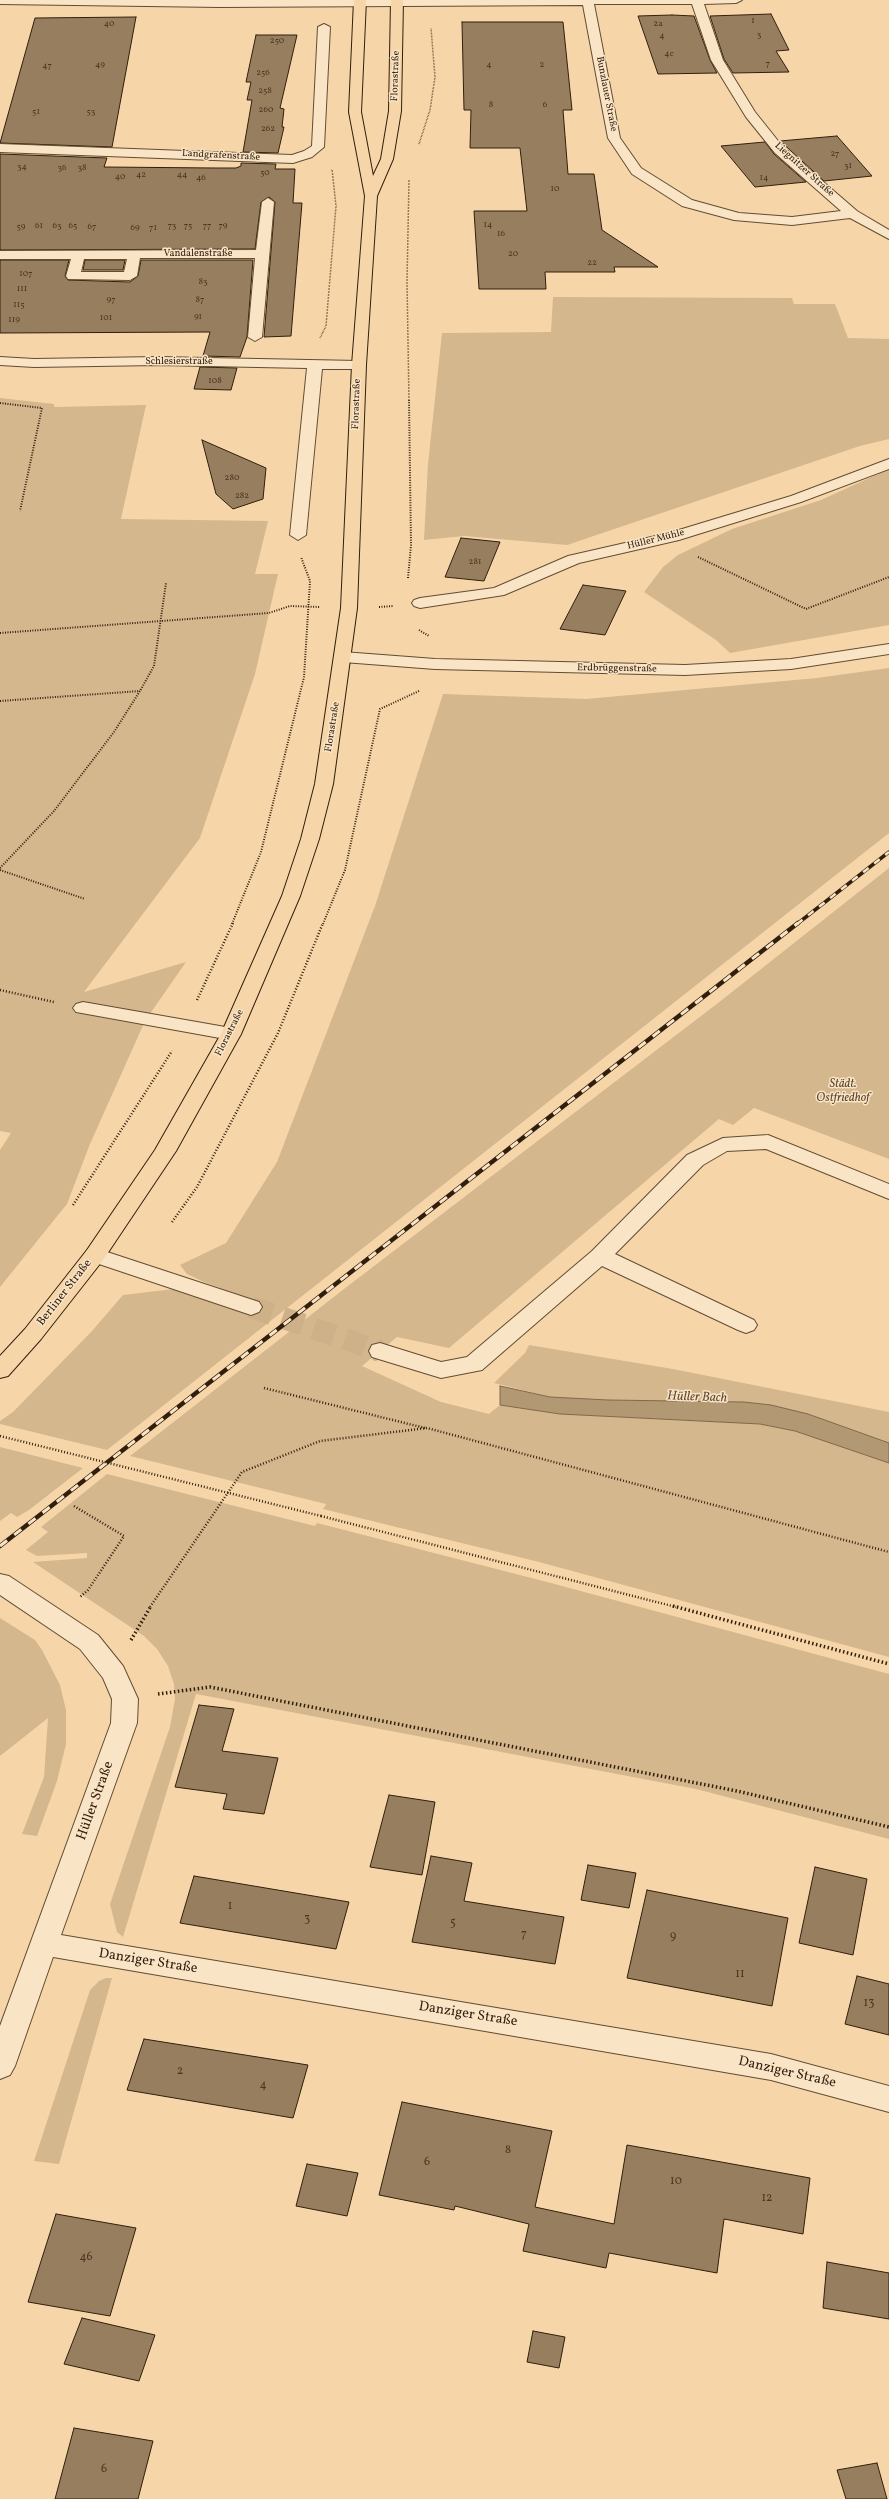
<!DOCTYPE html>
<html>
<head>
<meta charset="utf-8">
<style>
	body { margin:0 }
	canvas { display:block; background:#f6d6a8 }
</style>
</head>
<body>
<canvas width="889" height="2499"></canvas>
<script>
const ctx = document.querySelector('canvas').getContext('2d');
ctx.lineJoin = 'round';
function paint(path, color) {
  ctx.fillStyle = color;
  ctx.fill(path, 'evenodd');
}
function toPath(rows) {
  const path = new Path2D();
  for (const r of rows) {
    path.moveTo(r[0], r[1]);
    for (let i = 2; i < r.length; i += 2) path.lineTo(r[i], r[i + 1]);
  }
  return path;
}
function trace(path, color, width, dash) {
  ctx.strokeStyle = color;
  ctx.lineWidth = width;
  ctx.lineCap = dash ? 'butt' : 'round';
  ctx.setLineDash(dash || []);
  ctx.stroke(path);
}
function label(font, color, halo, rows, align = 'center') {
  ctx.font = font + ' Vollkorn,serif';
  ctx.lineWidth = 3;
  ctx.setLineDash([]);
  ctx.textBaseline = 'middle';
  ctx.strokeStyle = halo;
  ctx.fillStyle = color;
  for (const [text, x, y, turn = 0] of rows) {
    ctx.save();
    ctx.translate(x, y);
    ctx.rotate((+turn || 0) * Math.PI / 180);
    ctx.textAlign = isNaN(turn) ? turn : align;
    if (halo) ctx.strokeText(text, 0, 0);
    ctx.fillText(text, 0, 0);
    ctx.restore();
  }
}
const green = toPath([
	[553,297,792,298,794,304,835,304,848,338,889,339,889,439,860,446,567,545,464,536,424,540,428,464,442,333,551,332],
	[0,398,54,404,54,407,146,405,121,519,268,521,255,574,278,574,255,674,200,838,84,992,186,962,145,1021,90,1144,67,1204,0,1287,0,1150,11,1133,0,1131],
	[889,469,889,625,730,653,716,640,644,592,663,567,678,555,732,529,821,500],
	[889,668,889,833,107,1450,0,1424,0,1421,13,1412,92,1331,123,1295,174,1289,244,1313,258,1302,204,1282,187,1274,180,1265,226,1243,277,1162,375,906,443,694,586,699,817,678],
	[889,868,889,1159,754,1108,733,1125,719,1119,449,1348,397,1337,362,1366,441,1402,489,1414,500,1405,560,1414,760,1424,795,1431,889,1463,889,1657,539,1562,323,1509,326,1504,130,1456,344,1289,718,1003],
	[529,1345,673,1369,889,1412,889,1443,834,1423,744,1402,608,1400,550,1397,494,1383,525,1353],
	[0,1447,83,1468,29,1510,17,1517,11,1513,0,1521],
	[107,1474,315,1526,317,1523,551,1583,889,1674,889,1839,696,1789,196,1694,123,1937,117,1932,110,1904,170,1727,175,1699,174,1684,168,1666,157,1649,144,1636,33,1562,87,1558,87,1553,37,1556,26,1550,48,1532,41,1527],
	[0,1618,35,1640,42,1650,60,1685,66,1710,66,1744,57,1781,37,1836,22,1834,44,1777,48,1718,0,1756],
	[106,1978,112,1978,59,2164,34,2161,90,1990,99,1981]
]);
const water = toPath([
	[500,1386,550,1397,608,1400,744,1402,771,1405,808,1414,889,1443,889,1463,795,1431,760,1424,560,1414,500,1405,500,1386]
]);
const building = toPath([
	[771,14,789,50,776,51,789,72,733,73,724,59,710,16,771,14],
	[672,15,694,16,710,60,717,73,658,74,638,16,672,15],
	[136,17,112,147,0,143,35,18,136,17],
	[462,22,563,22,572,110,563,110,568,174,594,174,602,230,658,267,614,267,615,272,545,272,546,289,479,289,474,211,527,211,520,148,470,148,471,110,464,110,462,22],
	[256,35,297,35,280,108,284,109,282,127,284,127,278,153,243,152,252,100,247,100,251,82,246,82,256,35],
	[837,136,872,176,824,181,780,141,837,136],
	[765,142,774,154,806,182,755,187,721,146,765,142],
	[0,154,107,158,104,167,215,168,236,168,241,166,241,163,276,164,275,169,295,169,293,203,302,203,291,336,264,337,275,202,269,197,261,202,255,249,0,250,0,154],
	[0,260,69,260,65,276,68,280,130,282,138,276,141,260,253,260,247,337,240,357,203,356,210,332,0,333,0,260],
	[85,260,125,260,123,270,83,270,85,260],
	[200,367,237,368,231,390,194,389,200,367],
	[202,440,266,468,263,499,233,509,216,494,202,440],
	[461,538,500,542,484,581,445,577,461,538],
	[583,585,626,591,605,635,560,629,583,585],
	[199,1705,234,1709,222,1751,278,1758,264,1814,223,1809,227,1794,175,1787,199,1705],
	[389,1795,435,1802,422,1875,370,1867,389,1795],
	[431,1856,472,1863,464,1901,564,1917,555,1964,412,1942,431,1856],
	[588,1865,636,1873,629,1908,581,1900,588,1865],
	[815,1867,867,1879,853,1955,799,1943,815,1867],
	[194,1876,349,1902,336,1949,180,1923,194,1876],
	[647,1890,788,1918,772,2006,627,1978,647,1890],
	[857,1976,889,1984,889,2035,845,2024,857,1976],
	[144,2039,308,2065,293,2118,127,2090,144,2039],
	[402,2102,552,2131,535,2207,614,2224,627,2145,810,2178,803,2234,724,2219,717,2273,609,2253,606,2268,523,2251,529,2224,455,2206,454,2210,379,2195,402,2102],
	[307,2164,358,2173,347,2216,296,2206,307,2164],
	[56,2214,136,2228,110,2316,28,2302,56,2214],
	[827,2262,889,2273,889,2319,823,2308,827,2262],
	[82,2318,155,2335,139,2381,64,2364,82,2318],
	[533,2331,565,2337,559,2368,527,2362,533,2331],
	[74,2428,153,2441,138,2499,55,2499,74,2428],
	[877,2463,887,2499,846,2499,837,2470,877,2463]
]);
const minorTunnel = toPath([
	[251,1307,380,1351]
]);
const pathFar3 = toPath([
	[419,144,430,110,435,77,431,28],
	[320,338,326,326,336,206,332,169],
	[409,401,407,282,409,180]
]);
const pathFar2 = toPath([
	[0,403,42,408,20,511],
	[698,557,806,609,889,577],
	[408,578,411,545,409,400],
	[379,607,394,606],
	[419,630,429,636],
	[0,633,269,613,290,606,320,607],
	[0,701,140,691],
	[0,868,54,811,114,732,140,691,154,666,166,583],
	[0,870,85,899],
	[232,924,261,852,304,677,310,581,301,557],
	[323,924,345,870,380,709,419,691]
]);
const pathFar1 = toPath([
	[0,990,54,1002],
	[197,1000,233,923],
	[73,1205,172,1051],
	[172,1222,197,1187,278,1033,323,923],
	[264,1388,425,1428],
	[74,1506,124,1536,88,1590,80,1597],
	[321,1516,676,1607],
	[150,1607,242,1472,320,1441,427,1428,889,1552]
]);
const path = toPath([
	[673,1606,889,1664],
	[131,1640,151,1606],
	[158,1694,210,1687,737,1791,889,1827]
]);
const minor = toPath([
	[0,0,742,0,736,3,704,4,723,60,755,112,783,147,857,211,889,230,889,239,850,218,792,225,734,220,682,206,632,174,608,138,583,5,220,7,0,4,0,0],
	[594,4,692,4,711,60,746,117,775,153,841,211,792,217,739,213,692,200,641,168,620,138,594,4],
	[324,24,330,27,324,147,312,157,293,163,0,152,0,144,292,155,304,151,312,146,318,27,324,24],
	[268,198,274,202,262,337,255,341,248,337,255,258,140,258,137,276,130,280,68,279,66,276,71,259,0,259,0,251,256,250,262,202,268,198],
	[84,259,127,259,124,272,81,272,84,259],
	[0,357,34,359,158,357,359,361,366,365,359,369,322,369,306,535,298,540,290,535,307,368,158,365,34,367,0,365,0,357],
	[889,459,889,469,801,502,679,540,579,563,504,595,420,608,414,606,412,603,414,600,420,598,494,588,568,556,669,533,791,496,889,459],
	[889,644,889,654,791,669,685,675,435,669,343,662,337,661,335,657,337,653,343,652,435,659,685,665,791,659,889,644],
	[83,1002,231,1028,238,1030,241,1034,238,1038,231,1040,76,1012,73,1008,76,1004,83,1002],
	[768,1135,889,1184,889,1199,766,1149,727,1151,703,1165,615,1254,754,1320,757,1325,754,1330,746,1333,738,1330,602,1266,482,1370,441,1378,372,1357,369,1351,372,1345,380,1343,441,1362,467,1357,592,1251,687,1155,723,1138,768,1135],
	[95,1248,259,1302,262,1307,259,1312,251,1315,87,1260,84,1255,87,1250,95,1248],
	[0,1574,9,1576,98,1635,123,1666,138,1699,137,1723,61,1935,771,2054,889,2086,889,2112,771,2080,53,1957,15,2066,10,2075,0,2079,0,2026,111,1723,112,1699,103,1678,80,1649,0,1595,0,1574]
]);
const major = toPath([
	[354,0,366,0,361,112,373,176,381,159,389,111,391,0,403,0,401,111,393,159,377,196,366,365,357,608,333,784,319,839,300,896,241,1034,176,1151,103,1260,41,1339,8,1376,0,1378,0,1356,25,1329,87,1250,155,1150,221,1034,282,896,301,839,315,784,341,608,352,365,365,196,349,112,354,0]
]);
const railFar1 = toPath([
	[797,924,889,852]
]);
const rail = toPath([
	[0,1546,798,923]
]);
const pathBridge = toPath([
	[0,1436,321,1516]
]);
const farNumbernames = [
	["1",753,21],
	["40",109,24],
	["2a",658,24],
	["3",759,35],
	["4",662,36],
	["250",277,41],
	["4c",669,54],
	["7",768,64],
	["49",100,65],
	["4",489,65],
	["2",542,65],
	["47",47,66],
	["256",263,73],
	["258",265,91],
	["8",491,105],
	["6",545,105],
	["260",266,110],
	["51",36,112],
	["53",91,112],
	["262",268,129],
	["27",835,154],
	["31",848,166],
	["34",22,167],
	["36",62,168],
	["38",82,168],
	["50",265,173],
	["42",141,175],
	["44",182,175],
	["40",120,177],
	["46",201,178],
	["14",764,178],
	["10",555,189],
	["14",488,225],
	["61",39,226],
	["63",57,226],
	["65",73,226],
	["73",172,226],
	["75",188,226],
	["77",207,226],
	["79",223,226],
	["59",21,227],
	["67",92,227],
	["69",135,228],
	["71",153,228],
	["16",501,234],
	["20",513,254],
	["22",592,263],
	["107",26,274],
	["83",203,282],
	["111",22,289],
	["97",111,300],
	["87",200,300],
	["115",19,305],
	["91",198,317],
	["101",106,318],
	["119",14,320],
	["108",215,381],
	["280",232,478],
	["282",242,496],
	["281",475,562]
];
const farStreetnames = [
	["Florastraße",396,76,-88],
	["Bunzlauer Straße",606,94,79],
	["Landgrafenstraße",221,156,3],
	["Liegnitzer Straße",804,170,42],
	["Vandalenstraße",198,254],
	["Schlesierstraße",179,362],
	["Florastraße",357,404,-88],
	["Hüller Mühle",656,540,-14],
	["Erdbrüggenstraße",617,669,1],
	["Florastraße",333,727,-81],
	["Florastraße",230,1033,-63]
];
const parkNames = [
	["Städt.",843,1085],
	["Ostfriedhof",843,1099]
];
const streetNames = [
	["Berliner Straße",65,1293,-52]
];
const nearNumbernames = [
	["1",230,1907],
	["3",307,1920],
	["5",453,1924],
	["7",524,1935],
	["9",673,1937],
	["11",740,1975],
	["13",869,2004],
	["2",180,2072],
	["4",263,2086],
	["8",508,2151],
	["6",427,2163],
	["10",676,2182],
	["12",767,2199],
	["46",86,2258],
	["6",104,2470]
];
const waterNames = [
	["Hüller Bach",697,1398,2]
];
const nearStreetnames = [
	["Hüller Straße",96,1801,-70],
	["Danziger Straße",148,1962,9],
	["Danziger Straße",468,2015,9],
	["Danziger Straße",787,2073,13]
];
paint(green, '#d5b78e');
paint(water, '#b39874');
trace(water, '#7f684b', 1);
paint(building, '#977e5e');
trace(building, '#311f0e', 1);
trace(minorTunnel, '#cfb189', 22, [22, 11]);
trace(minor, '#624d34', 2);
trace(major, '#311f0e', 2);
trace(pathFar3, '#311f0e', 1.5, [0.5, 1]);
trace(pathFar2, '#311f0e', 2, [1, 1.5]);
trace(pathFar1, '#311f0e', 2.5, [1, 2]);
trace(path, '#311f0e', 3.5, [1.5, 2.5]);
paint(minor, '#f9e4c6');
paint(major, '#f6d6a8');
trace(railFar1, '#311f0e', 3.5);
trace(rail, '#311f0e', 4.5);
trace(railFar1, '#f9e4c6', 2.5, [7]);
trace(rail, '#f9e4c6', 3, [9]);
trace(pathBridge, '#311f0e', 2.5, [1, 2]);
label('9px', '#4a3722', null, farNumbernames);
label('10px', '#311f0e', '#f9e4c6', farStreetnames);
label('italic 12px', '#5a452e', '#f9e4c6', parkNames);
label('12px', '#311f0e', '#f9e4c6', streetNames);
label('12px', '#4a3722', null, nearNumbernames);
label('italic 13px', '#5e4932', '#f9e4c6', waterNames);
label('14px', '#311f0e', '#f9e4c6', nearStreetnames);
</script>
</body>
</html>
